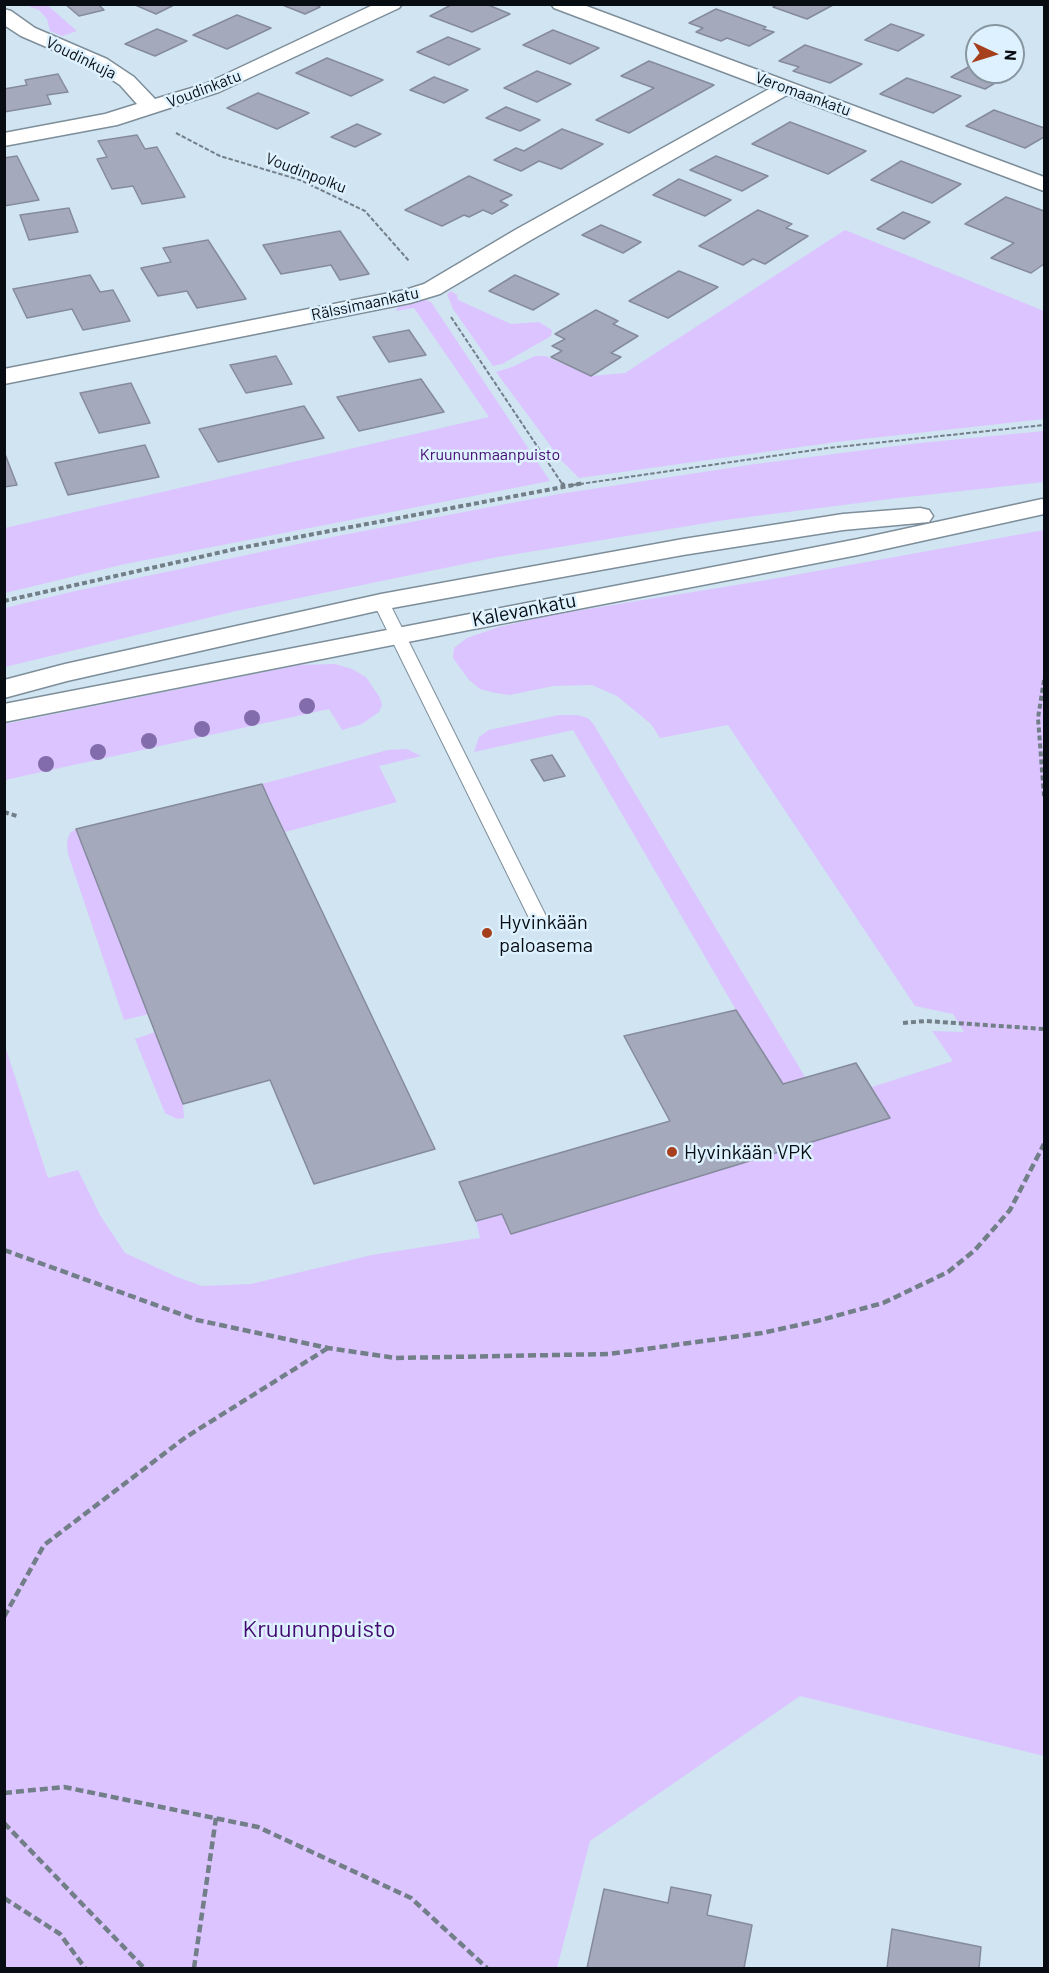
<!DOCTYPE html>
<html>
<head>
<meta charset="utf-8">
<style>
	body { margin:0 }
	#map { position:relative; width:1049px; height:1973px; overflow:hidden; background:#d1e4f1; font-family:Barlow,sans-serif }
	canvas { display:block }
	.frame { position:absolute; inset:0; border:6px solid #070d12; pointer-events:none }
	.north { position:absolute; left:965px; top:24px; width:60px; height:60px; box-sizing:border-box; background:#def1fe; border:2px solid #8896a0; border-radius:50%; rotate:94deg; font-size:16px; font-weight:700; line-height:24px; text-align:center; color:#070d12 }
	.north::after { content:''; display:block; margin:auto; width:21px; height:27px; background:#a63f1c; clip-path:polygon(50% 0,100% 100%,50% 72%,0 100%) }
</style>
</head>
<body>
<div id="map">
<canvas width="1049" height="1973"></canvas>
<div class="frame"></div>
<div class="north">N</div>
</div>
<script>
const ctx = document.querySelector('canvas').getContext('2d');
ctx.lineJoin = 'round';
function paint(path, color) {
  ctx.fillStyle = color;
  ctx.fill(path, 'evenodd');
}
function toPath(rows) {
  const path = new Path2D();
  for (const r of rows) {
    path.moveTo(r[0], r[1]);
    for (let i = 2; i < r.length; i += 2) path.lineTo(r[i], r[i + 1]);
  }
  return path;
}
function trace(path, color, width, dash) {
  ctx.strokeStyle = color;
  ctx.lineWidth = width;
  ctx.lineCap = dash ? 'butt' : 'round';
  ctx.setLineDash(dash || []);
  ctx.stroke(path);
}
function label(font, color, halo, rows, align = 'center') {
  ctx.font = font + ' Barlow,sans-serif';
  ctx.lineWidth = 5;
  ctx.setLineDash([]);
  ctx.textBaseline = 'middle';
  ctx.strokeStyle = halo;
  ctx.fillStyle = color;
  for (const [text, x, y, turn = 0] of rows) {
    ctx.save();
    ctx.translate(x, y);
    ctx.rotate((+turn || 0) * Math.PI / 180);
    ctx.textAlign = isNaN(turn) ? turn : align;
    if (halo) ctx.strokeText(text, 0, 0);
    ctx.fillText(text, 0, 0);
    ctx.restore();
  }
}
const green = toPath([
	[26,5,47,5,77,31,62,36,50,31,47,19,39,10],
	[845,230,1044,311,1044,419,836,442,579,478,561,460,496,372,512,367,535,356,545,356,591,376,625,373],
	[451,291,457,295,458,300,511,324,539,322,552,330,551,336,502,364,493,366,453,309,447,294],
	[425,300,431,302,550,481,125,564,5,593,5,528,489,417,414,308,396,311,398,307],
	[1044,431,1044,482,898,498,725,520,498,557,236,611,5,667,5,608,71,592,332,537,559,494,756,464,920,443],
	[1044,530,1044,1756,800,1696,590,1841,557,1968,5,1968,4,1043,48,1178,78,1170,100,1215,125,1253,177,1277,202,1286,251,1284,372,1255,480,1238,476,1221,890,1118,872,1087,953,1061,932,1031,964,1032,953,1014,915,1006,728,725,660,738,651,724,617,696,592,685,553,686,510,695,495,693,480,689,469,680,453,658,454,648,467,638,499,627,557,614,767,580],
	[335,664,352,669,366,677,380,698,382,705,379,712,362,724,342,730,329,709,5,780,5,724,299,665],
	[559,715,577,715,588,718,594,725,805,1077,783,1084,736,1010,573,730,474,752,479,737,489,730],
	[407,749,421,756,379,766,397,802,285,832,262,784,388,750],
	[76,829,149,1014,124,1020,68,854,67,841,70,833],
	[155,1032,183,1104,184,1118,177,1119,165,1113,135,1039]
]);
const building = toPath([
	[65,4,98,4,104,10,79,16,65,4],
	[133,4,176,4,156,14,133,4],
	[280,4,314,4,320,7,305,14,280,4],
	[453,4,486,4,510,14,472,32,430,16,453,4],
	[778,4,832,4,833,5,807,19,773,7,778,4],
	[716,9,766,27,763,29,774,32,749,46,727,38,721,41,696,32,703,28,689,23,716,9],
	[237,15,271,28,227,49,193,35,237,15],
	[891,24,924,35,898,51,865,40,891,24],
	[157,29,187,41,155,56,125,44,157,29],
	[553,30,599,48,570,64,523,45,553,30],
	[448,37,480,49,449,65,417,52,448,37],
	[805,45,862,64,830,83,793,71,799,67,779,61,805,45],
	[327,58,383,80,351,96,296,73,327,58],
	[649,61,714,85,629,133,596,120,654,88,621,76,649,61],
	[977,62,977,72,1012,73,985,89,951,77,977,62],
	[537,71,571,84,537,102,504,88,537,71],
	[58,74,68,92,47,95,51,104,4,112,4,89,27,85,25,80,58,74],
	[434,77,468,90,444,103,410,90,434,77],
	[907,78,961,96,933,113,880,94,907,78],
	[258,93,309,113,277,129,227,108,258,93],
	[506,107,540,120,520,131,486,118,506,107],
	[994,110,1044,128,1044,137,1025,148,966,126,994,110],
	[790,122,866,151,828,174,752,144,790,122],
	[357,124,381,134,355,147,331,137,357,124],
	[562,129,603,144,561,169,539,161,521,171,494,160,516,148,524,151,562,129],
	[137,135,145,149,157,147,185,197,142,204,133,186,112,189,97,159,107,157,98,141,137,135],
	[17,156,39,200,4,206,4,158,17,156],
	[716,156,768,176,742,191,690,170,716,156],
	[901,161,961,184,932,203,871,180,901,161],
	[469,176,512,195,500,201,508,205,492,214,483,210,469,217,464,215,442,226,405,210,469,176],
	[679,179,731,200,705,216,653,195,679,179],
	[1006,197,1044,211,1044,264,1031,273,991,258,1014,243,965,224,1006,197],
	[69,208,78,232,29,240,20,215,69,208],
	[758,210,792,224,786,228,808,236,765,264,753,259,743,265,699,246,758,210],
	[903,212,930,222,904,239,877,229,903,212],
	[601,225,641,242,623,253,582,235,601,225],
	[340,231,369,274,340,280,331,265,281,274,263,245,340,231],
	[208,240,246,299,197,308,187,291,158,296,141,268,171,262,163,248,208,240],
	[679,271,718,287,668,318,629,301,679,271],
	[90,275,100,292,113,290,130,321,83,330,72,309,27,318,13,289,90,275],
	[515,275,559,294,533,310,489,291,515,275],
	[596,310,618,321,613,324,638,336,611,353,621,357,591,376,551,357,562,351,552,346,565,339,555,334,596,310],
	[409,330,426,355,389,362,373,337,409,330],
	[276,356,292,384,246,393,230,365,276,356],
	[421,379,444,412,359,431,337,397,421,379],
	[131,383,150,423,99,433,80,393,131,383],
	[304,406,324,438,218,462,199,429,304,406],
	[145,445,159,477,68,495,55,463,145,445],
	[5,454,17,485,4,487,4,455,5,454],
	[552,755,565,776,544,781,531,760,552,755],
	[262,784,270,802,435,1149,314,1184,270,1080,183,1104,76,829,262,784],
	[736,1010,783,1084,856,1063,890,1118,511,1234,502,1214,476,1221,459,1182,670,1121,624,1036,736,1010],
	[671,1887,711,1895,707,1915,752,1925,744,1968,587,1968,604,1889,668,1903,671,1887],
	[892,1929,981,1947,979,1968,887,1968,892,1929]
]);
const pathFar2 = toPath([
	[176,133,220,156,300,180,365,211,409,261],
	[451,317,563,485],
	[573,485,828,448,1044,425]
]);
const pathFar1 = toPath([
	[562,483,564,486],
	[4,601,240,548,584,483],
	[1044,680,1038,718,1044,796],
	[4,812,17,816],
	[903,1023,926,1021,1044,1029]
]);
const path = toPath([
	[4,1250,197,1320,328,1348,396,1358,609,1354,762,1333,817,1321,883,1303,948,1272,975,1250,1010,1210,1044,1144],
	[4,1617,44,1545,186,1437,328,1348],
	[4,1793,64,1787,258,1827,411,1898,487,1968],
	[4,1823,144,1968],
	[4,1898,60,1934,85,1968],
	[194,1968,216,1818]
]);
const service = toPath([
	[381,597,389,602,548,920,546,925,539,927,532,925,530,920,373,602,381,597]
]);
const minor = toPath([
	[375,4,402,4,399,8,219,92,117,125,4,146,4,133,105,114,137,104,120,85,93,67,21,36,4,25,4,9,11,11,35,28,107,59,134,77,155,99,205,84,375,4],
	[551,4,581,4,1044,177,1044,191,787,95,531,240,440,294,410,303,4,384,4,369,405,290,424,284,515,230,769,89,554,8,551,4]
]);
const secondary = toPath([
	[1042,499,1044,500,1044,514,858,555,448,634,4,722,4,704,858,539,1042,499],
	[920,508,929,510,933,516,929,522,843,530,683,555,381,610,67,681,4,698,4,680,65,664,381,594,683,539,843,514,920,508]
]);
const trees = [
	[307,706],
	[252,718],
	[202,729],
	[149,741],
	[98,752],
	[46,764]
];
const markers = [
	[487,933,6,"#a63f1c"],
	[672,1152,6,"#a63f1c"]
];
const farStreetnames = [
	["Voudinkuja",81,58,26],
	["Voudinkatu",204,89,-21],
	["Veromaankatu",803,94,20],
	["Voudinpolku",306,173,21],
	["Rälssimaankatu",365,304,-12]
];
const farParknames = [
	["Kruununmaanpuisto",490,455]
];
const streetNames = [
	["Kalevankatu",524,610,-11]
];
const poiNames = [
	["Hyvinkään",499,922],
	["paloasema",499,945],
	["Hyvinkään VPK",684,1152]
];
const nearParknames = [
	["Kruununpuisto",319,1629]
];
paint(green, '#dbc4ff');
paint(building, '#a4aabc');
trace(building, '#858b9c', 1.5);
trace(service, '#7d8e9a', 2);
trace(minor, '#7d8e9a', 3);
trace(secondary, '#7d8e9a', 3);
trace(pathFar2, '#727f88', 2, [4.5, 2]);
trace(pathFar1, '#727f88', 4, [5, 3]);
trace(path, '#727f88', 4.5, [8, 4]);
paint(service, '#fff');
paint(minor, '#fff');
paint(secondary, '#fff');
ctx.fillStyle = '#836cab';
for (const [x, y] of trees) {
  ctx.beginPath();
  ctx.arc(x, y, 8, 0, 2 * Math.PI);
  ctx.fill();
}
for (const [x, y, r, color] of markers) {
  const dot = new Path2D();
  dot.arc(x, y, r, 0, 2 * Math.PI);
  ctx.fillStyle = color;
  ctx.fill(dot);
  trace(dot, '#def1fe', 2);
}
label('16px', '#070d12', '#def1fe', farStreetnames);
label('16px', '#430a71', '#def1fe', farParknames);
label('20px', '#070d12', '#def1fe', streetNames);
label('20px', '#070d12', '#def1fe', poiNames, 'left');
label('24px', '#430a71', '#def1fe', nearParknames);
</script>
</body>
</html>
